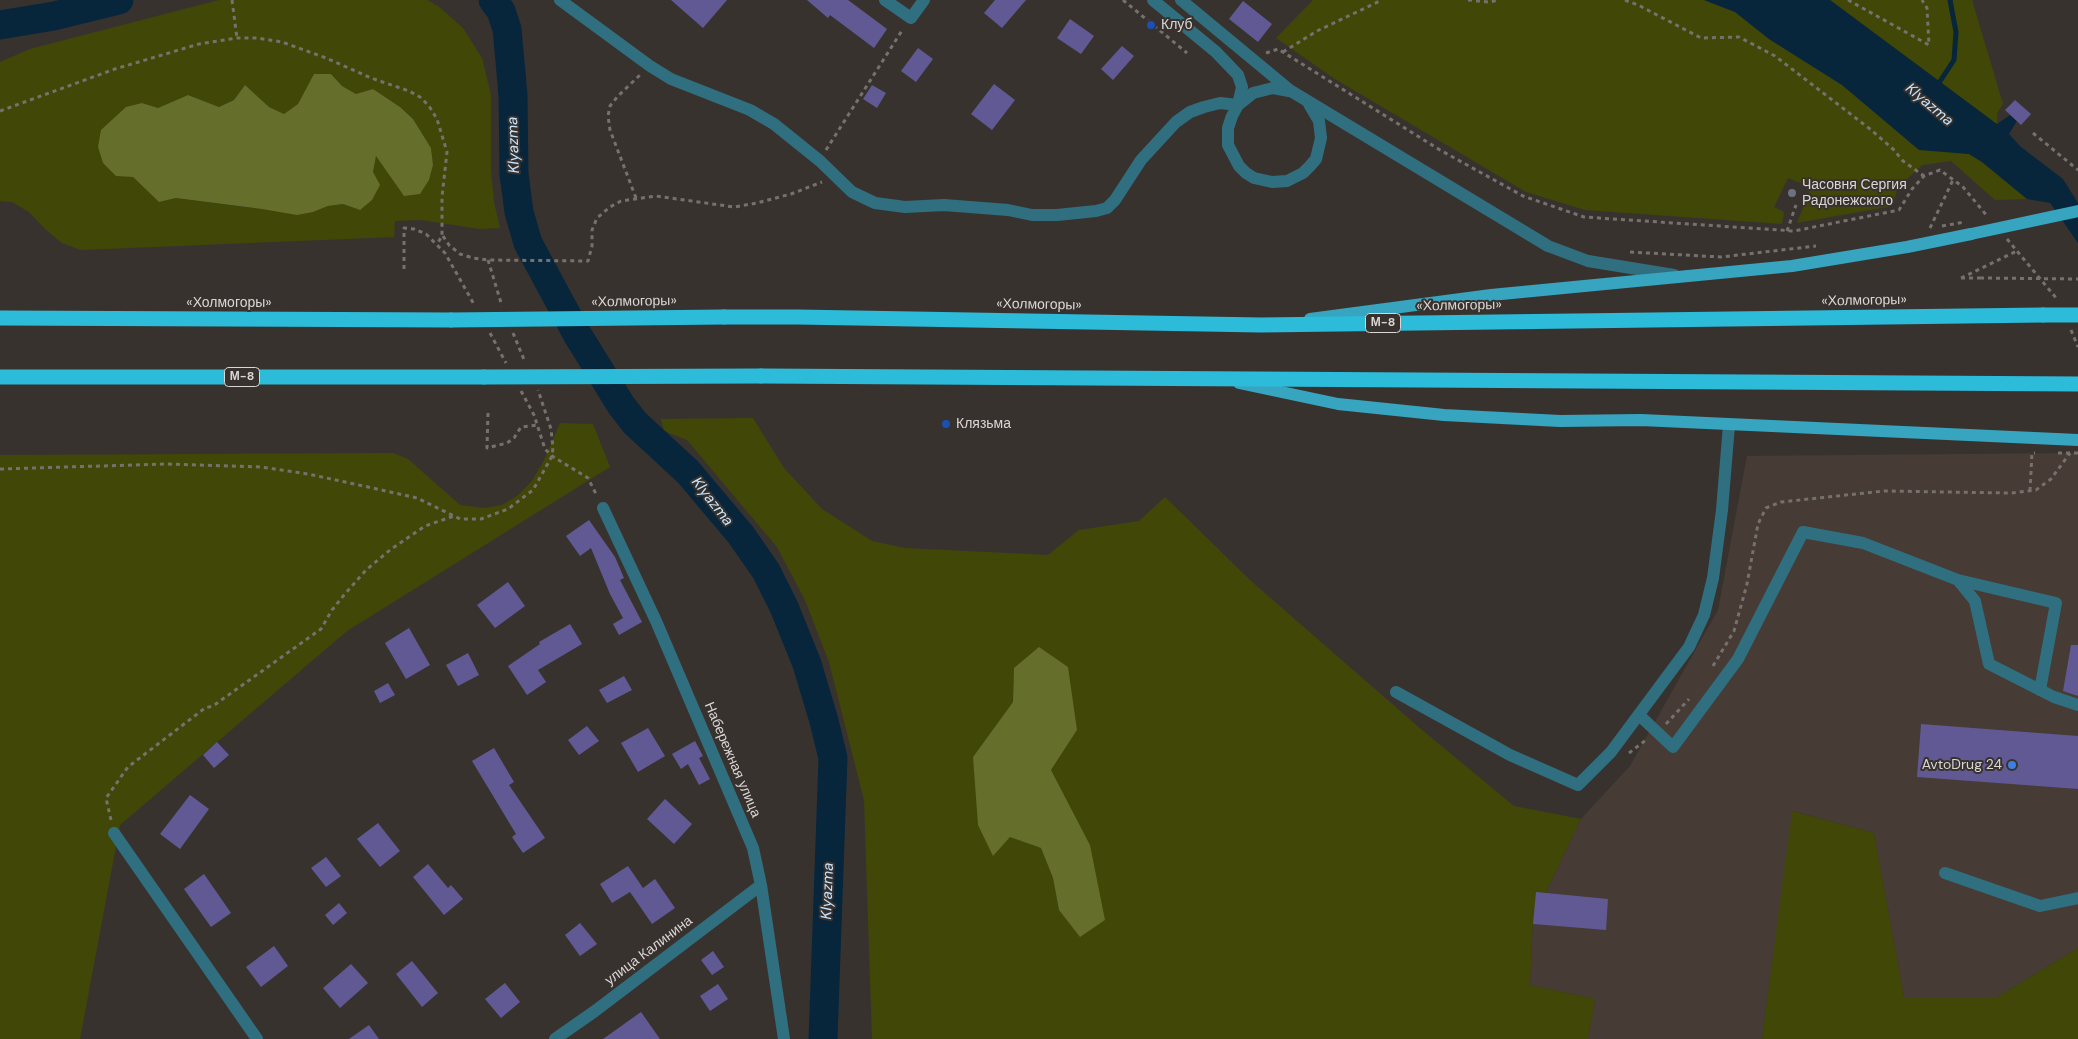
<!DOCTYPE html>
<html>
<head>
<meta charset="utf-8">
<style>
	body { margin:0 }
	canvas { display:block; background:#38322f }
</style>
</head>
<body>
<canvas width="2078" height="1039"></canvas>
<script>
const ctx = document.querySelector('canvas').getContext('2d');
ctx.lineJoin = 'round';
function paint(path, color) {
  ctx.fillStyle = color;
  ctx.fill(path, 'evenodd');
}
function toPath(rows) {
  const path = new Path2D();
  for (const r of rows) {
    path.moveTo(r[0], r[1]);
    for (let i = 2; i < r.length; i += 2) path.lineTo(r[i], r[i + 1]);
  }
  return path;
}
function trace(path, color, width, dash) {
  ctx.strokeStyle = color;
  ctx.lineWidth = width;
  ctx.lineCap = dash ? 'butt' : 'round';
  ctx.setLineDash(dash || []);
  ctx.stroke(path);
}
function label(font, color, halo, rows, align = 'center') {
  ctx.font = font + ' "DM Sans",sans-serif';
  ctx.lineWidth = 4;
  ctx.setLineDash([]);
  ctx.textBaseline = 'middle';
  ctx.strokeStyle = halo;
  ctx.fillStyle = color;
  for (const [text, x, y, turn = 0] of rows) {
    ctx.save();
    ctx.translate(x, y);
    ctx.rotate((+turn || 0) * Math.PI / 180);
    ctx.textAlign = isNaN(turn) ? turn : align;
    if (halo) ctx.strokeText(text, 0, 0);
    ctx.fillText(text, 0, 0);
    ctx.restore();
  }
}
const built = toPath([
	[2078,453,2078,948,1997,997,1904,997,1874,833,1793,811,1762,1039,1588,1039,1595,999,1530,985,1533,919,1581,819,1630,766,1718,610,1747,456]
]);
const green = toPath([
	[219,0,427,0,438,6,463,28,482,58,491,95,491,170,494,202,500,228,480,229,421,220,395,221,394,237,81,250,62,243,46,230,29,212,12,202,0,201,0,62,30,49],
	[315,74,331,74,342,86,356,94,373,89,400,107,413,119,431,148,433,165,404,196,376,155,373,172,360,210,343,204,328,206,313,212,245,207,176,198,159,202,133,177,116,175,103,163,142,103,158,108,188,95,219,107,234,100,245,85,269,107,284,114,298,104],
	[1313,0,1704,0,1735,12,1769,39,1842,85,1878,114,1945,151,1969,154,1982,162,2027,199,1995,200,1951,161,1922,165,1897,189,1893,206,1797,223,1811,187,1788,178,1774,207,1784,212,1782,224,1585,210,1526,192,1335,79,1276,38],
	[1830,0,1972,0,2003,104,1997,113,1997,125],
	[753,418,784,468,822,509,872,541,905,548,1048,555,1079,530,1139,521,1165,497,1251,581,1422,730,1514,806,1581,819,1533,919,1530,985,1595,999,1588,1039,872,1039,864,800,829,662,805,600,777,547,687,440,664,431,661,419],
	[1014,668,1077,730,1051,770,1090,845,1059,910,1053,878,1041,848,1009,836,993,855,973,757,1013,702],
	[560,423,593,424,610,467,347,631,120,825,80,1039,0,1039,0,455,393,453,408,459,460,505,485,508,502,505,517,496,532,481,543,462],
	[1792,811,1874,833,1904,997,1997,997,2078,948,2078,1039,1762,1039]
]);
const forest = toPath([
	[314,74,331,74,342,86,356,94,373,89,400,107,413,119,431,148,433,165,429,180,420,194,404,196,376,156,373,172,380,185,372,200,360,210,343,204,328,206,313,212,297,215,262,209,176,198,159,202,133,177,116,176,103,163,98,147,101,130,126,107,142,103,158,108,188,95,219,107,234,100,245,85,269,107,284,114,298,104],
	[1039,647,1068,667,1077,730,1051,770,1090,845,1105,920,1080,937,1059,910,1053,878,1041,848,1010,837,993,856,978,825,973,757,1013,702,1014,668]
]);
const water = toPath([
	[1704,0,1830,0,1997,124,2010,115,2017,121,2009,134,2021,147,2063,179,2078,203,2078,243,2050,203,2027,199,1982,162,1969,154,1919,150,1842,85,1769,39,1735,12]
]);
const stream = toPath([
	[1937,86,1954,60,1956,32,1950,0]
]);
const river = toPath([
	[493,0,501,11,507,29,513,95,514,174,519,212,528,243,577,334,621,405,635,423,688,472,741,535,766,571,784,607,807,664,824,721,833,758,823,1039],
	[0,25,54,16,119,0]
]);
const building = toPath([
	[671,0,727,0,703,28],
	[807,0,848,0,887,29,874,48,830,15,828,18],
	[995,0,1026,0,1002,28,984,13],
	[1243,1,1272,24,1258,42,1229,19],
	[1070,19,1094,36,1081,54,1057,38],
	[1122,46,1134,56,1113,80,1101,69],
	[918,48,933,59,916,82,901,71],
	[994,84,1015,100,992,130,971,114],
	[872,85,886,93,877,108,863,99],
	[2015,100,2031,114,2021,125,2005,110],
	[589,520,615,557,624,578,620,580,642,622,619,635,613,624,623,618,610,594,591,548,580,556,566,536],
	[508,582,525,606,495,628,477,605],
	[570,624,582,644,538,670,546,682,527,695,508,666,540,644,539,642],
	[409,628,430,665,406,679,385,643],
	[2071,645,2078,645,2078,696,2063,691],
	[468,653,479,675,458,686,446,665],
	[624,676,632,690,607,703,599,690],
	[388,683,395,695,380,703,374,691],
	[1921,724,2078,736,2078,789,1917,777],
	[587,726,599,741,579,755,568,740],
	[648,728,665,756,638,772,621,743],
	[695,741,703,756,699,758,710,779,699,785,688,764,681,769,672,754],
	[217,742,229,755,214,768,203,755],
	[494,748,514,782,509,785,545,838,523,853,512,837,516,834,472,761],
	[190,795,209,809,180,849,160,834],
	[665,799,692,824,674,844,647,819],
	[378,823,400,851,380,867,357,839],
	[326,857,341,876,326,887,311,868],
	[428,864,448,888,451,885,463,899,444,915,413,877],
	[628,866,643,888,655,879,675,908,652,924,630,892,612,903,600,884],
	[204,874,231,913,211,927,184,889],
	[1536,892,1608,899,1606,930,1533,924],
	[339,903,347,913,333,925,325,915],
	[580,923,597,944,580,956,565,935],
	[274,946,288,966,261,987,246,967],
	[713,951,724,967,712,975,701,960],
	[412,961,438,993,422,1007,396,974],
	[351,964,368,983,340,1008,323,988],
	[505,983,520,1002,501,1018,485,999],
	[718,984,728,999,710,1011,700,996],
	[641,1012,660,1039,603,1039],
	[369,1025,379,1039,349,1039]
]);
const path = toPath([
	[232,0,237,38],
	[1123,0,1187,53],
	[1468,0,1489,2,1499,0],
	[1625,0,1640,6,1701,38,1739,37,1775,56,1870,129,1893,149,1903,161,1924,176],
	[1848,0,1929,45,1927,8,1922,0],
	[1283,52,1317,31,1382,0],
	[1266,53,1278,49,1440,150,1523,196,1584,217,1794,231,1899,210,1912,189,1924,176,1940,170,1963,187,1988,217],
	[0,111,115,69,199,44,237,38,257,38,282,42,326,58,371,78,409,91,420,97,429,106,437,119,447,152,442,197,442,236,437,244],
	[2033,133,2078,170],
	[826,150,903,29],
	[636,198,610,130,608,116,610,106,618,96,641,74],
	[1930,228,1953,180],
	[1787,231,1796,205],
	[443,236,449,245,460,254,473,258,488,260,588,261,592,246,592,230,597,218,610,207,621,201,656,196,734,207,757,203,791,194,822,182],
	[2007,239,2057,299],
	[1630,252,1721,257,1816,246],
	[488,260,502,306],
	[404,269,404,228,414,229,426,234,445,253,475,306],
	[1961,278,2017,251],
	[1961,278,1980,278],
	[2071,330,2078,347],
	[490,333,506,363],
	[513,333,525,362],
	[521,391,534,415,545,449,552,456,588,478,597,496],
	[488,413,487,448,507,443,514,438,521,427,538,425],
	[0,469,167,464,261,467,308,474,368,487,417,498,460,519,481,519,508,509,533,490,552,456,553,448,551,429,538,390],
	[2030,491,2032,453,2035,453],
	[1713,666,1734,631,1747,584,1758,524,1766,508,1781,502,1884,491,2011,493,2036,490,2051,479,2070,453],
	[1666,724,1689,699],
	[1629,753,1646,740],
	[111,820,106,798,128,767,205,708,213,706,321,629,332,610,344,595,366,570,390,550,425,526,454,516]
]);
const minor = toPath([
	[560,0,650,66,671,79,750,110,774,124,820,161,852,192,875,203,905,207,944,205,1008,210,1032,215,1057,215,1096,211,1107,208,1115,200,1141,160,1176,122,1190,112,1204,107,1220,103,1238,105],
	[885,0,911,18,924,0],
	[1153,0,1216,52,1238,75,1242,87,1238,105],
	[1181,0,1291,91,1548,246,1588,261,1674,275],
	[1289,91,1273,88,1253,93,1238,105,1232,116,1228,128,1228,145,1239,166,1246,173,1254,178,1272,182,1287,181,1303,173,1310,166,1316,159,1321,138,1319,121,1309,104],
	[603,508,656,621,753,848,761,885,784,1039],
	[1958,580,2056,603,2040,690],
	[1396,692,1510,755,1578,785,1611,752,1689,647,1704,615,1713,578,1722,510,1729,425],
	[1639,715,1673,747,1738,659,1803,532,1863,543,1958,580,1975,601,1989,664,2054,697,2078,705],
	[114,833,257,1039],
	[1945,873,2040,906,2078,898],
	[555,1039,595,1011,761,885]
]);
const major = toPath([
	[1310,319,1491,295,1792,266,1907,247,1971,234],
	[1239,383,1338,404,1444,415,1560,421,1641,420,2078,440]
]);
const highway = toPath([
	[724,317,797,317,1261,325,2043,315],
	[0,318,451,320],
	[761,376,2078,384],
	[0,377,484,377]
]);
const pathBridge = toPath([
	[1942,226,1965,222],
	[1980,278,2078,279],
	[2058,453,2078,453]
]);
const majorBridge = toPath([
	[1971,234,2078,211]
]);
const highwayBridge = toPath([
	[2043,315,2078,315],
	[451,320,724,317],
	[484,377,761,376]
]);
const markers = [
	[1151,25,5,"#1a4fb4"],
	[1792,193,5,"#6b7280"],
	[946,424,5,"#1a4fb4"],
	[2012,765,5,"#3f7fe0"]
];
const shields = [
	[1383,323,35],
	[242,377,35]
];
const shieldNames = [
	["М-8",1383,323],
	["М-8",242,377]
];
const poiNames = [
	["Клуб",1161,25],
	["Часовня Сергия",1802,185],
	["Радонежского",1802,201],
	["Клязьма",956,424],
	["AvtoDrug 24",2002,765,"right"]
];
const streetNames = [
	["«Холмогоры»",1864,301,-1],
	["«Холмогоры»",634,302,-1],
	["«Холмогоры»",229,303],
	["«Холмогоры»",1039,305,1],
	["«Холмогоры»",1459,306,-1],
	["Набережная улица",732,760,67],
	["улица Калинина",649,951,-37]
];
const waterNames = [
	["Klyazma",1929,105,40],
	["Klyazma",514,145,-92],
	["Klyazma",712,502,52],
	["Klyazma",828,891,-88]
];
paint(built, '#463b35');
paint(green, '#414706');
paint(forest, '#656e2a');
paint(water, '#07263c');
trace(stream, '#07263c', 5);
trace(river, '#07263c', 29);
paint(building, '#615993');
trace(path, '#76716e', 3, [4, 4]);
trace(minor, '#306f7f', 12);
trace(major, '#37a5bf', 12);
trace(highway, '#2dbbda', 15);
trace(pathBridge, '#76716e', 3, [4, 4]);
trace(majorBridge, '#37a5bf', 12);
trace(highwayBridge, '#2dbbda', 15);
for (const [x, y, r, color] of markers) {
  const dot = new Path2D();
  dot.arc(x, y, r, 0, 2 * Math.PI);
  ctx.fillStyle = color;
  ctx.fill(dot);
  trace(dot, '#38322f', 2);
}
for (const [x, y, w] of shields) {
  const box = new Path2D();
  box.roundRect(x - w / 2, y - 9.5, w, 19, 4);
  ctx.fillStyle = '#38322f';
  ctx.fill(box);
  trace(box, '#dad6d4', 1);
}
label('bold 12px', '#dad6d4', null, shieldNames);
label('14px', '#dad6d4', '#38322f', poiNames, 'left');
label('14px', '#dad6d4', '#38322f', streetNames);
label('italic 15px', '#c5e4fe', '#38322f', waterNames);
</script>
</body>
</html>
